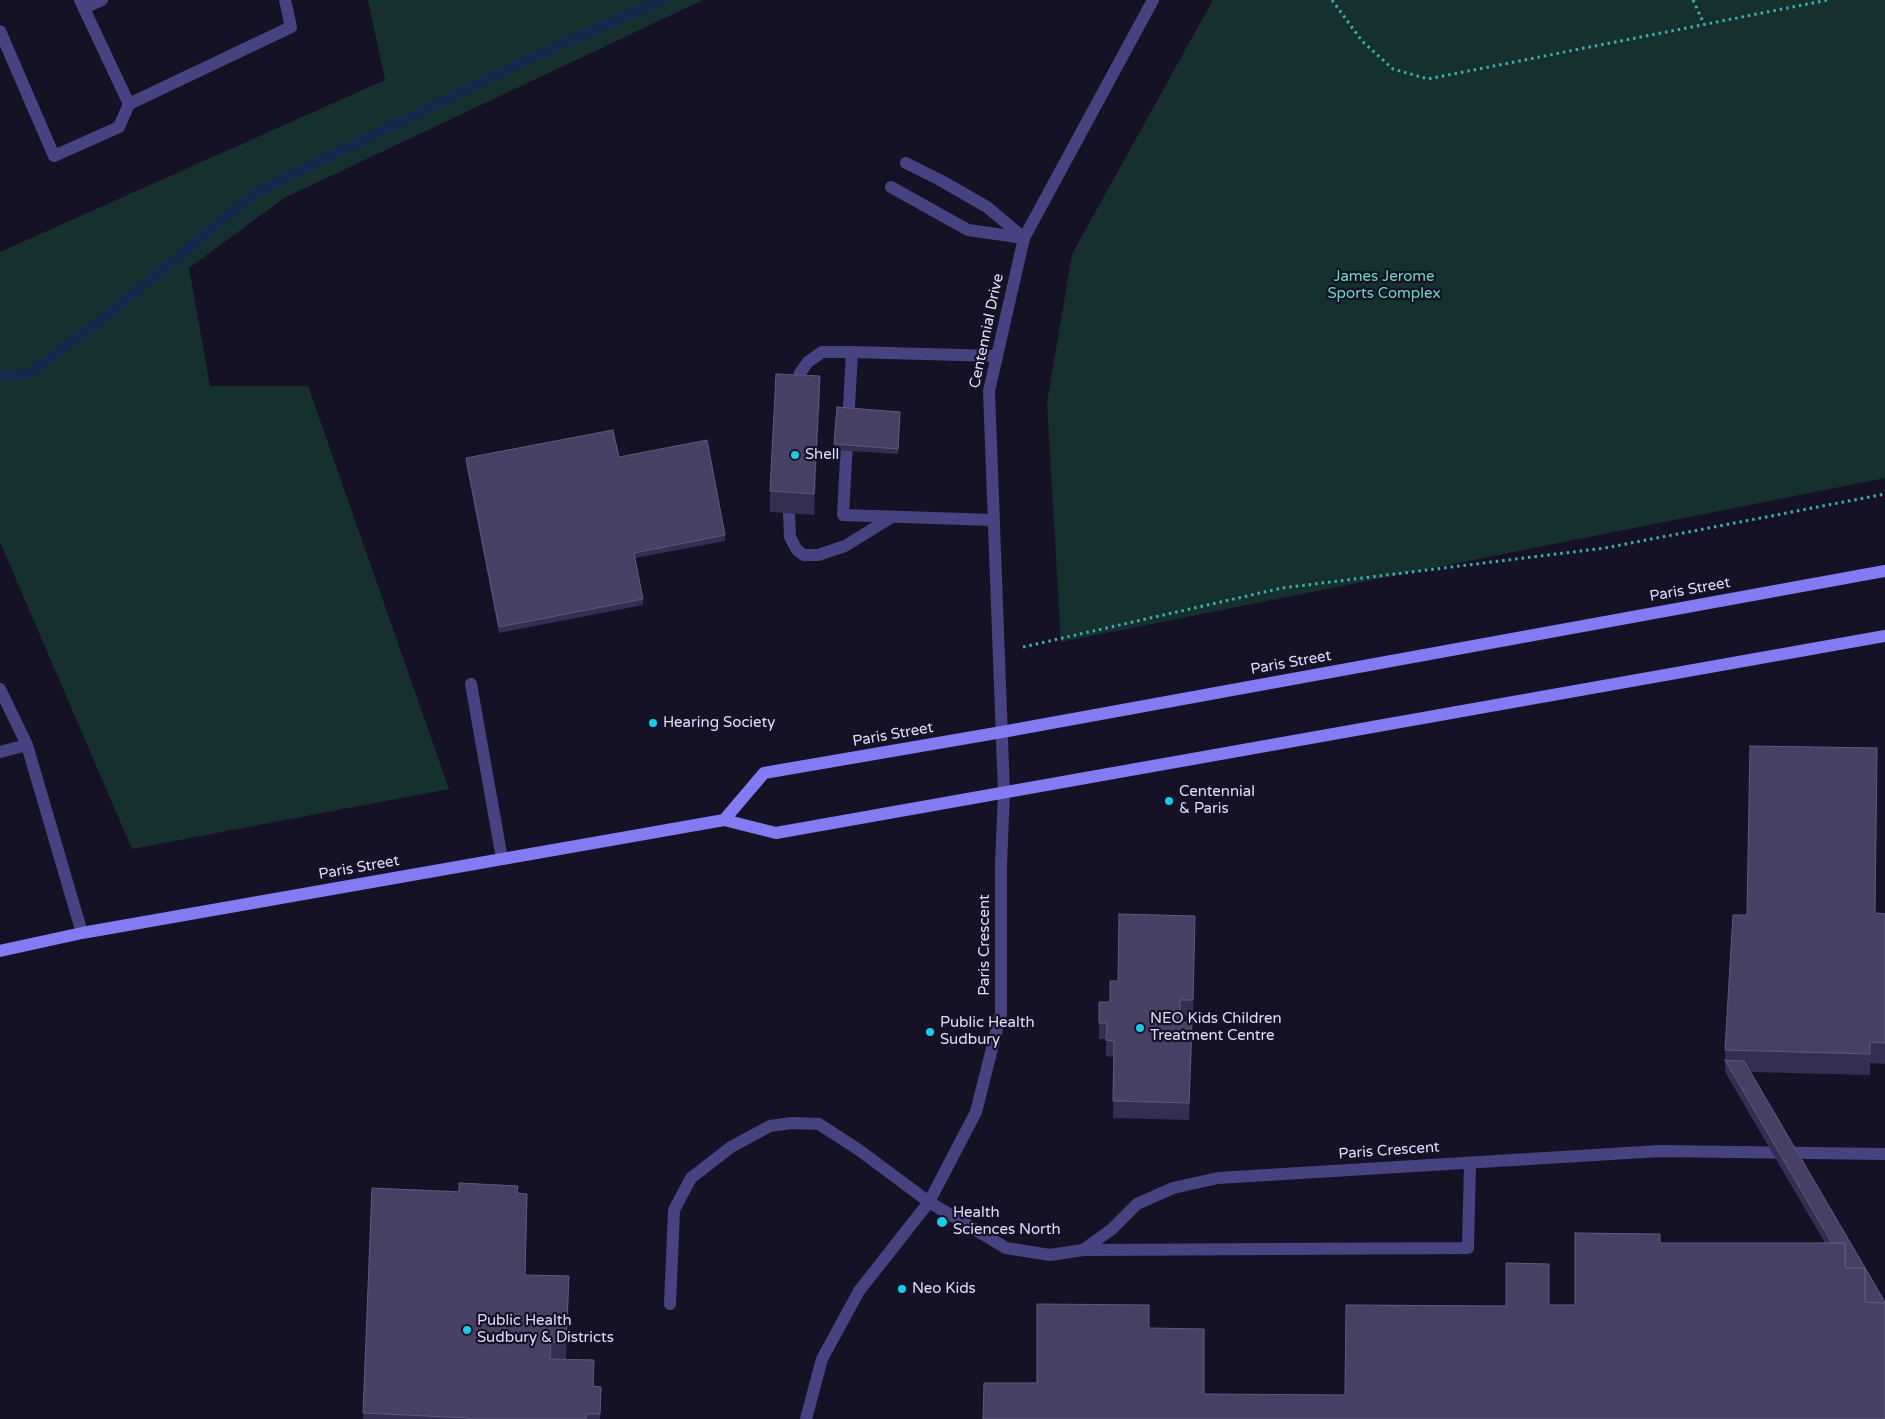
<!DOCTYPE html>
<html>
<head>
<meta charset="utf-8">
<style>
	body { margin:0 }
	canvas { display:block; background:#161226 }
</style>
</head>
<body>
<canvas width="1885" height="1419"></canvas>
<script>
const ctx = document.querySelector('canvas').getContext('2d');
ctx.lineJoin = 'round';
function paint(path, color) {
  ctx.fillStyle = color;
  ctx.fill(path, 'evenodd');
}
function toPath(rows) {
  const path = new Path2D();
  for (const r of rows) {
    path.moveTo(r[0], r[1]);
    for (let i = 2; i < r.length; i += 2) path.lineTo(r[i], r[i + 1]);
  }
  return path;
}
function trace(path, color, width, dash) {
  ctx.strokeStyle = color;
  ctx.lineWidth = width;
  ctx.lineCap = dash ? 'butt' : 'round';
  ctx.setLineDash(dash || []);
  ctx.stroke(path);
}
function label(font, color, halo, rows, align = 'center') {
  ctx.font = font + ' "Varela Round",sans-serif';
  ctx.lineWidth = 4.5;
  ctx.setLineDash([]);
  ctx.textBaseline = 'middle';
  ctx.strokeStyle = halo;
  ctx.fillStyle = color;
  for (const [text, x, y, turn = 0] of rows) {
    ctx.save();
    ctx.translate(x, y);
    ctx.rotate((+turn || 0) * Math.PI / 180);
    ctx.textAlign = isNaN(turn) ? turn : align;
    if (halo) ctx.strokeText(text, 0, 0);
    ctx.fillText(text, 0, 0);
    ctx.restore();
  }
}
const green = toPath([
	[368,0,703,0,284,198,189,268,210,386,308,386,449,789,132,849,0,542,0,252,385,80],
	[1213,0,1885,0,1885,478,1061,642,1047,403,1072,254]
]);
const stream = toPath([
	[0,376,28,374,106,316,257,192,535,56,662,0]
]);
const path = toPath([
	[1332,0,1362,41,1393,69,1428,79,1828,0],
	[1693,0,1704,24],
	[1023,647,1282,588,1605,548,1885,494]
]);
const lane = toPath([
	[80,0,129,104,291,27,285,0],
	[84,8,102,0],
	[0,31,54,156,119,127,129,104],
	[906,163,940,180,987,207,1024,238],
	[891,187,968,230,1024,238],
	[797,391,800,373,808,362,822,352,852,352],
	[789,514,790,537,797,550,804,555,818,555,845,546,892,517],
	[993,520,843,515,852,352,997,356],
	[471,684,502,859],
	[0,689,27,745],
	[0,752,27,745,82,933],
	[1083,1250,1468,1248,1470,1163],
	[670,1304,674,1210,691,1178,731,1147,770,1126,792,1123,819,1124,859,1150,929,1202]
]);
const street = toPath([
	[929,1202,1006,1248,1050,1255,1083,1250,1112,1229,1137,1204,1173,1188,1218,1178,1660,1151,1885,1154],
	[806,1419,822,1359,859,1291,929,1202,976,1112,1001,1013,1001,864,1004,793,989,391,1024,238,1153,0]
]);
const secondary = toPath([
	[724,820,764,773,1002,732,1885,571],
	[0,951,82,933,724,820,776,833,1885,636]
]);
const wall = toPath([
	[820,397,814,515,770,512,770,491],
	[900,417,898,454,834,450,834,444],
	[619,457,725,535,725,541,635,558,643,599,643,605,499,633,466,463,466,458],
	[1875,913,1885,914,1885,1064,1870,1063,1870,1075,1751,1072,1885,1302,1885,1419,983,1419,1037,1383,1149,1328,1204,1394,1345,1395,1549,1305,1575,1305,1660,1243,1825,1243,1725,1072,1725,1050],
	[1195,933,1193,1017,1180,1016,1180,1022,1192,1039,1189,1120,1113,1118,1114,1057,1106,1056,1106,1039,1099,1039,1099,1023,1110,1002,1118,981],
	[372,1188,518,1193,527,1215,525,1275,569,1297,566,1359,594,1386,601,1387,600,1419,363,1419]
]);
const shadedWall = toPath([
	[820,376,820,397,814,515,814,494],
	[527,1194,527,1215,525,1296,525,1275],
	[569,1276,569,1297,566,1364,566,1343]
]);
const building = toPath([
	[776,374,820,376,814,494,770,491,776,374],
	[837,407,900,412,898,449,834,444,837,407],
	[613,430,619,457,707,440,725,535,634,553,643,599,499,627,466,458,613,430],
	[1750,746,1877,748,1875,913,1885,914,1885,1043,1870,1042,1870,1054,1725,1050,1733,915,1747,915,1750,746],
	[1119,914,1195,916,1193,1000,1180,1000,1180,1022,1192,1022,1189,1103,1113,1101,1114,1041,1106,1040,1107,1023,1099,1023,1099,1002,1110,1002,1110,981,1118,981,1119,914],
	[1725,1060,1744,1061,1885,1302,1885,1303,1867,1302,1865,1300,1865,1268,1847,1268,1845,1265,1845,1243,1832,1243,1725,1060],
	[459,1183,518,1186,517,1193,527,1194,525,1275,569,1276,566,1343,551,1342,550,1359,594,1360,593,1386,601,1387,600,1414,586,1414,586,1419,469,1419,469,1418,363,1413,372,1188,459,1192,459,1183],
	[1575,1233,1660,1234,1660,1243,1845,1243,1845,1268,1865,1268,1865,1302,1885,1303,1885,1419,983,1419,984,1383,1037,1383,1037,1304,1149,1305,1149,1328,1204,1329,1204,1394,1345,1395,1346,1305,1506,1306,1506,1263,1549,1264,1549,1305,1575,1305,1575,1233]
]);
const markers = [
	[795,455,5,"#1acbe8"],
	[653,723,5,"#1acbe8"],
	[1169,801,5,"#1acbe8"],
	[1140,1028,5,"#1acbe8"],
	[930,1032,5,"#1acbe8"],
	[942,1222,6,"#1acbe8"],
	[902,1289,5,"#1acbe8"],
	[467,1330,5,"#1acbe8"]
];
const parkNames = [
	["James Jerome",1384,277],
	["Sports Complex",1384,294]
];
const streetNames = [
	["Centennial Drive",987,331,-78],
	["Paris Street",1690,590,-10],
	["Paris Street",1291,663,-10],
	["Paris Street",893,735,-10],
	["Paris Street",359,868,-10],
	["Paris Crescent",985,945,-90],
	["Paris Crescent",1389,1151,-4]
];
const poiNames = [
	["Shell",805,455],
	["Hearing Society",663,723],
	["Centennial",1179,792],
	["& Paris",1179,809],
	["NEO Kids Children",1150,1019],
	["Treatment Centre",1150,1036],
	["Public Health",940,1023],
	["Sudbury",940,1040],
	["Health",953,1213],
	["Sciences North",953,1230],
	["Neo Kids",912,1289],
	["Public Health",477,1321],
	["Sudbury & Districts",477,1338]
];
paint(green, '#162f2f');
trace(stream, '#16294c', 10);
trace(path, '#3caeac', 3, [2.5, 4]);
trace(lane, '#474280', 12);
trace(street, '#474280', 12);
trace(secondary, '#837bf2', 12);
paint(wall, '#362d52');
paint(shadedWall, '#211a39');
paint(building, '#484064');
trace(building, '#60587c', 1);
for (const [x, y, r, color] of markers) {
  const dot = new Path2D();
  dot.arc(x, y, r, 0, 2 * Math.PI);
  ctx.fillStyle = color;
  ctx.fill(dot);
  trace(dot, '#161226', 2);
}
label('15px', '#6dd5bf', '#161226', parkNames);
label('15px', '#e0dbfb', '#161226', streetNames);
label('15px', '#e0dbfb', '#161226', poiNames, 'left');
</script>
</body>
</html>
